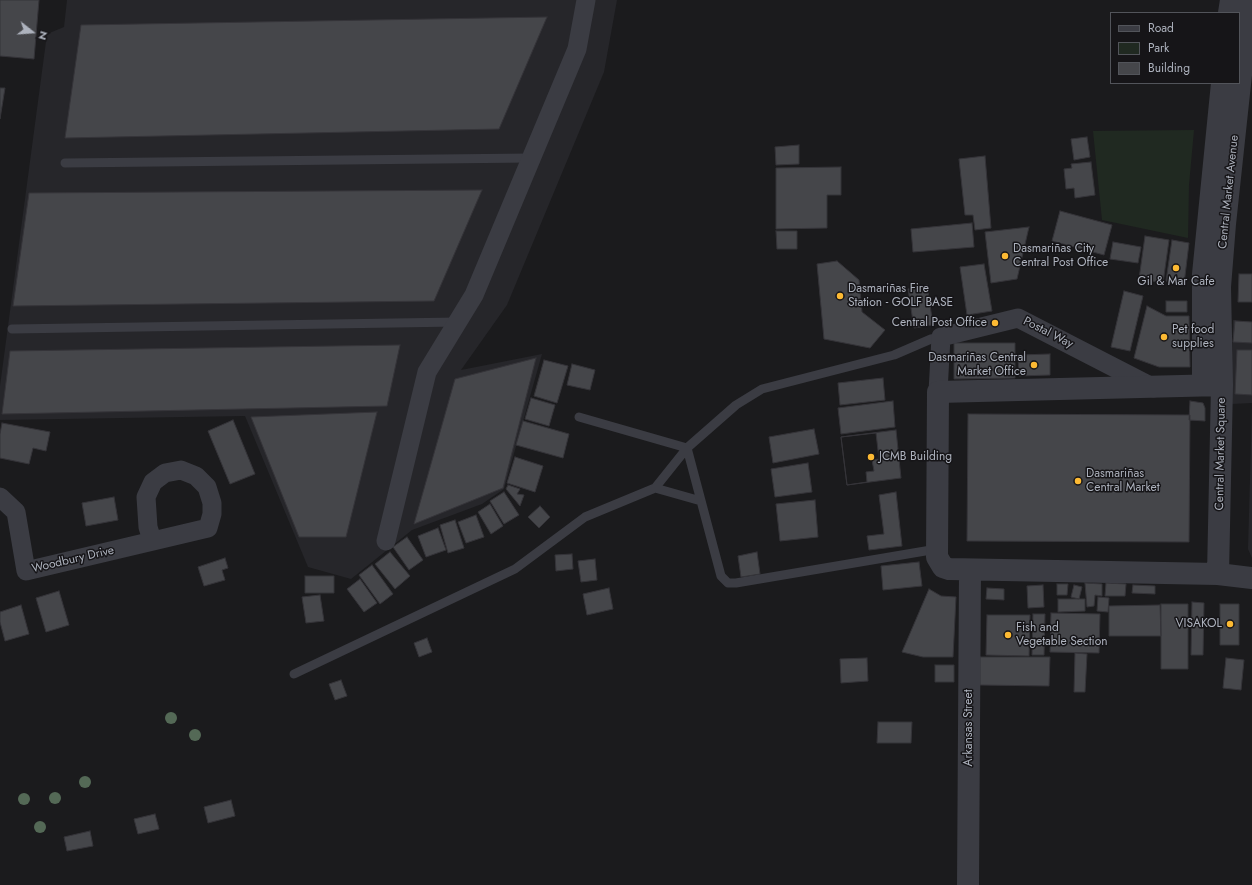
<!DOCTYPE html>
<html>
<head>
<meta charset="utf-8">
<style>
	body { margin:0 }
	#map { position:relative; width:1252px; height:885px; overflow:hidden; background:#1b1b1d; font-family:Jost,sans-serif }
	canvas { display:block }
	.legend { position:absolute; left:1110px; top:12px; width:130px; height:72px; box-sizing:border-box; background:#161518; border:1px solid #52545a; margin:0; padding:5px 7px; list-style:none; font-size:12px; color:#adb2bd }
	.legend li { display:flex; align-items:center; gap:8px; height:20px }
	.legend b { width:20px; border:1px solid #52545a }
	.north { position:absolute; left:12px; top:12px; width:40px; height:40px; -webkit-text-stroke:3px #161518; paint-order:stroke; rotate:107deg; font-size:11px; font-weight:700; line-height:16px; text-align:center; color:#adb2bd }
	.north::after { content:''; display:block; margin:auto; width:14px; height:18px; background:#adb2bd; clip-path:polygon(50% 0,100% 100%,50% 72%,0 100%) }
</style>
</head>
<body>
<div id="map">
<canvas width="1252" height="885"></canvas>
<ul class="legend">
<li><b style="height:5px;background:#3b3c43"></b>Road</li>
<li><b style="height:11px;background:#202921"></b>Park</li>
<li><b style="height:11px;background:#45464a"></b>Building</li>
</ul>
<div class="north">N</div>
</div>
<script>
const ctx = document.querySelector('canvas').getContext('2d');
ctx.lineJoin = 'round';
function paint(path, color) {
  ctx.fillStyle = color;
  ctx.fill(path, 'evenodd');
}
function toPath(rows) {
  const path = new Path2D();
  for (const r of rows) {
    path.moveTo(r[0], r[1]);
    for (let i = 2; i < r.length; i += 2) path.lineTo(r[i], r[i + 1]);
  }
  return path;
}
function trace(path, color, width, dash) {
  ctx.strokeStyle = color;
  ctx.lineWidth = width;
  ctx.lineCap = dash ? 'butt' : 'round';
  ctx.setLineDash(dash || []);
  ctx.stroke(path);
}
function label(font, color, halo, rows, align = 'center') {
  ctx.font = font + ' Jost,sans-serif';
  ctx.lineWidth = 3;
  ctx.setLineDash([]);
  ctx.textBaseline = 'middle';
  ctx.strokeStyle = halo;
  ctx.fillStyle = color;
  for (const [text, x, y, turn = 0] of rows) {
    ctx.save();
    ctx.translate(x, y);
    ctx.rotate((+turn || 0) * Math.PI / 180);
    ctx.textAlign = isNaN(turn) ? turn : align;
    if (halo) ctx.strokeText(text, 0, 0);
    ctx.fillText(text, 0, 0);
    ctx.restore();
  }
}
const built = toPath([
	[67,0,617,0,604,72,507,305,461,370,542,354,504,489,482,504,412,530,351,579,308,567,245,416,0,420,0,386,47,34,64,27],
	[1233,320,1252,322,1252,403,1231,404],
	[1252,407,1252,558,1248,549]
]);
const green = toPath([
	[1194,130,1189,185,1188,238,1102,220,1093,131]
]);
const building = toPath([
	[0,0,39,0,34,59,0,56,0,0],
	[547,17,499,129,65,138,81,25,547,17],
	[0,88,5,88,0,119,0,88],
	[1087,137,1090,157,1074,160,1071,139,1087,137],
	[799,145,799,164,776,165,775,147,799,145],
	[985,156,991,228,975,230,973,215,965,215,959,159,985,156],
	[1091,162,1095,195,1075,198,1074,188,1066,189,1064,169,1072,168,1071,164,1091,162],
	[841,167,841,195,827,195,827,228,776,229,776,168,841,167],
	[482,190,434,301,13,306,29,193,482,190],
	[1060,211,1112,225,1104,255,1052,241,1060,211],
	[972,223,974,247,913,252,911,229,972,223],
	[1029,227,1017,279,991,283,985,232,1029,227],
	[776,231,797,231,797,249,777,249,776,231],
	[1145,236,1169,240,1163,283,1139,279,1145,236],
	[1172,240,1189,243,1184,284,1166,281,1172,240],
	[1113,242,1141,247,1138,263,1110,259,1113,242],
	[837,261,859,280,862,312,885,330,870,348,824,339,817,264,837,261],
	[984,264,992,311,967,315,960,267,984,264],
	[1239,274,1252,274,1252,302,1238,302,1239,274],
	[927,285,933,325,914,328,908,289,927,285],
	[1124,291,1143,296,1130,351,1111,347,1124,291],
	[1166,301,1187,301,1187,312,1166,312,1166,301],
	[1147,306,1166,316,1189,316,1190,367,1159,367,1134,358,1147,306],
	[1235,321,1252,322,1252,343,1233,342,1235,321],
	[954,343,1015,343,1015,378,954,379,954,343],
	[400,345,387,406,2,414,10,351,400,345],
	[1237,350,1252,350,1252,395,1235,394,1237,350],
	[1050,354,1050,375,1019,376,1018,355,1050,354],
	[536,358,503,488,414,524,455,379,536,358],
	[544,360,568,366,557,403,534,396,544,360],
	[572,364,595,370,590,390,567,385,572,364],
	[883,378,885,400,840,405,838,383,883,378],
	[531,398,555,405,549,426,525,419,531,398],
	[893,401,895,427,841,434,838,408,893,401],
	[1190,401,1203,403,1205,408,1205,421,1189,420,1190,401],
	[377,412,346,537,299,537,251,417,377,412],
	[968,414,1190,415,1189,542,967,541,968,414],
	[233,420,255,474,230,484,208,431,233,420],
	[523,421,569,434,563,458,516,445,523,421],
	[2,423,50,432,46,451,33,448,29,464,0,458,0,434,2,423],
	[814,429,819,454,773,463,769,437,814,429],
	[896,430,901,478,847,485,841,437,896,430],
	[876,433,879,459,872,460,874,471,866,472,867,482,847,485,841,437,876,433],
	[515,457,543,466,535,492,507,483,515,457],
	[808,463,812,492,775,497,771,469,808,463],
	[508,485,520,489,517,494,524,495,520,506,506,489,508,485],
	[504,492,519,515,504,524,490,501,504,492],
	[896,492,902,546,869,550,867,536,884,534,879,495,896,492],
	[114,497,118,520,86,526,82,503,114,497],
	[815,500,818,537,780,541,776,504,815,500],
	[490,504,503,526,491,534,478,512,490,504],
	[540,506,550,517,539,528,528,517,540,506],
	[476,515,484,537,466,543,458,522,476,515],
	[455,520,464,548,448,553,440,525,455,520],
	[438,528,446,550,426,557,418,536,438,528],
	[407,537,423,560,409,570,393,547,407,537],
	[390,552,410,576,395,589,375,564,390,552],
	[757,552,760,574,741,577,738,556,757,552],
	[572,554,573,569,556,571,555,555,572,554],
	[225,558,228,568,222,570,225,580,204,586,198,567,225,558],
	[595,559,597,580,581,582,578,561,595,559],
	[919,562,922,586,883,590,881,566,919,562],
	[372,565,393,594,380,604,359,575,372,565],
	[305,576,334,576,334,593,305,593,305,576],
	[360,579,377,603,364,612,347,589,360,579],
	[1085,583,1102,584,1102,596,1095,595,1094,606,1087,607,1085,583],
	[1106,583,1126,584,1125,596,1105,596,1106,583],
	[1057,584,1068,584,1067,595,1057,595,1057,584],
	[1043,585,1044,607,1028,608,1027,586,1043,585],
	[1074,585,1082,587,1079,599,1071,597,1074,585],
	[1133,585,1155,586,1155,594,1132,593,1133,585],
	[609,588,613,609,587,615,583,594,609,588],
	[987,588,1004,589,1004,600,986,599,987,588],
	[929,589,941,596,956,597,953,657,923,657,902,652,929,589],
	[59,591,69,625,46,632,36,598,59,591],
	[320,595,324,621,306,623,302,597,320,595],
	[1098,597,1109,598,1108,612,1097,611,1098,597],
	[1058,599,1085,599,1085,611,1058,612,1058,599],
	[1192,602,1204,603,1203,655,1191,655,1192,602],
	[1161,604,1188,604,1188,669,1161,669,1161,604],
	[1220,604,1239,604,1239,645,1220,645,1220,604],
	[21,605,29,634,5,641,0,622,0,612,21,605],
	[1160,605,1161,636,1109,636,1109,606,1160,605],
	[1051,613,1100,614,1099,653,1050,652,1051,613],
	[1033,614,1045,614,1044,655,1032,655,1033,614],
	[987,615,1030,615,1029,656,986,655,987,615],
	[427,638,432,652,419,657,414,643,427,638],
	[1075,653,1087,654,1085,692,1074,692,1075,653],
	[980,657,1050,657,1049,686,980,685,980,657],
	[867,658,868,681,841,683,840,659,867,658],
	[1226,658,1244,660,1241,690,1223,688,1226,658],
	[935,665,954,665,954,682,935,682,935,665],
	[341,680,347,696,335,700,329,684,341,680],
	[878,722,912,722,911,743,877,743,878,722],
	[231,800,235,816,208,823,204,807,231,800],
	[155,814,159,829,138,834,134,819,155,814],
	[90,831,93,846,67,851,64,837,90,831]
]);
const service = toPath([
	[65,163,531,158],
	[12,329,458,322],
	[579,417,687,448],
	[687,448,721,576,728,583,736,583,937,549],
	[655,488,701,501],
	[294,674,515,569,585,517,655,488,687,448,736,405,762,389,894,355,931,339,941,337]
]);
const minor = toPath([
	[938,392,941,337,1018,318,1154,388],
	[0,497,16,512,26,571,208,528,212,514,212,503,207,487,196,476,181,470,165,473,153,482,146,497,148,527,152,540],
	[386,541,427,372,474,295,577,49,586,0]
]);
const tertiary = toPath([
	[1229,13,1231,0],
	[1203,385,1203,274,1222,83],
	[1222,385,938,392,937,557,943,567,949,569,1218,574,1252,578],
	[1218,574,1222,385,1220,287,1225,224,1249,0],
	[968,885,970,571]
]);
const trees = [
	[171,718],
	[195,735],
	[85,782],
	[55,798],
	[24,799],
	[40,827]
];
const markers = [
	[1005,256,4,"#fdba33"],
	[1176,268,4,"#fdba33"],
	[840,296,4,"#fdba33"],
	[995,323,4,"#fdba33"],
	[1164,337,4,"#fdba33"],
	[1034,365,4,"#fdba33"],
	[871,457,4,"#fdba33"],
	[1078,481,4,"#fdba33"],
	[1230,624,4,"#fdba33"],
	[1008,635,4,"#fdba33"]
];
const streetNames = [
	["Central Market Avenue",1229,192,-84],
	["Postal Way",1048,333,27],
	["Central Market Square",1221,454,-89],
	["Woodbury Drive",73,560,-13],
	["Arkansas Street",969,728,-90]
];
const poiNames = [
	["Dasmariñas City",1013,249],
	["Central Post Office",1013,263],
	["Gil & Mar Cafe",1176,282,"center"],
	["Dasmariñas Fire",848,289],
	["Station - GOLF BASE",848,303],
	["Central Post Office",987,323,"right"],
	["Pet food",1172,330],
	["supplies",1172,344],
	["Dasmariñas Central",1026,358,"right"],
	["Market Office",1026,372,"right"],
	["JCMB Building",879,457],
	["Dasmariñas",1086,474],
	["Central Market",1086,488],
	["VISAKOL",1222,624,"right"],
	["Fish and",1016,628],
	["Vegetable Section",1016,642]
];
paint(built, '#26262a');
paint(green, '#202921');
paint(building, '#45464a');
trace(building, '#353439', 1);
trace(service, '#3b3c43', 9);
trace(minor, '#3b3c43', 19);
trace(tertiary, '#3b3c43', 22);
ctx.fillStyle = '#546956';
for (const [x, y] of trees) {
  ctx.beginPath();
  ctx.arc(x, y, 6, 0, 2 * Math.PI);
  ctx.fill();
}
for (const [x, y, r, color] of markers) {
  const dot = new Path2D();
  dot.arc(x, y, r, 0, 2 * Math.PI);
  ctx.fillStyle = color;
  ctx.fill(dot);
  trace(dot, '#161518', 1.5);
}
label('12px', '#adb2bd', '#161518', streetNames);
label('12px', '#adb2bd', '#161518', poiNames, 'left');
</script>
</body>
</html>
